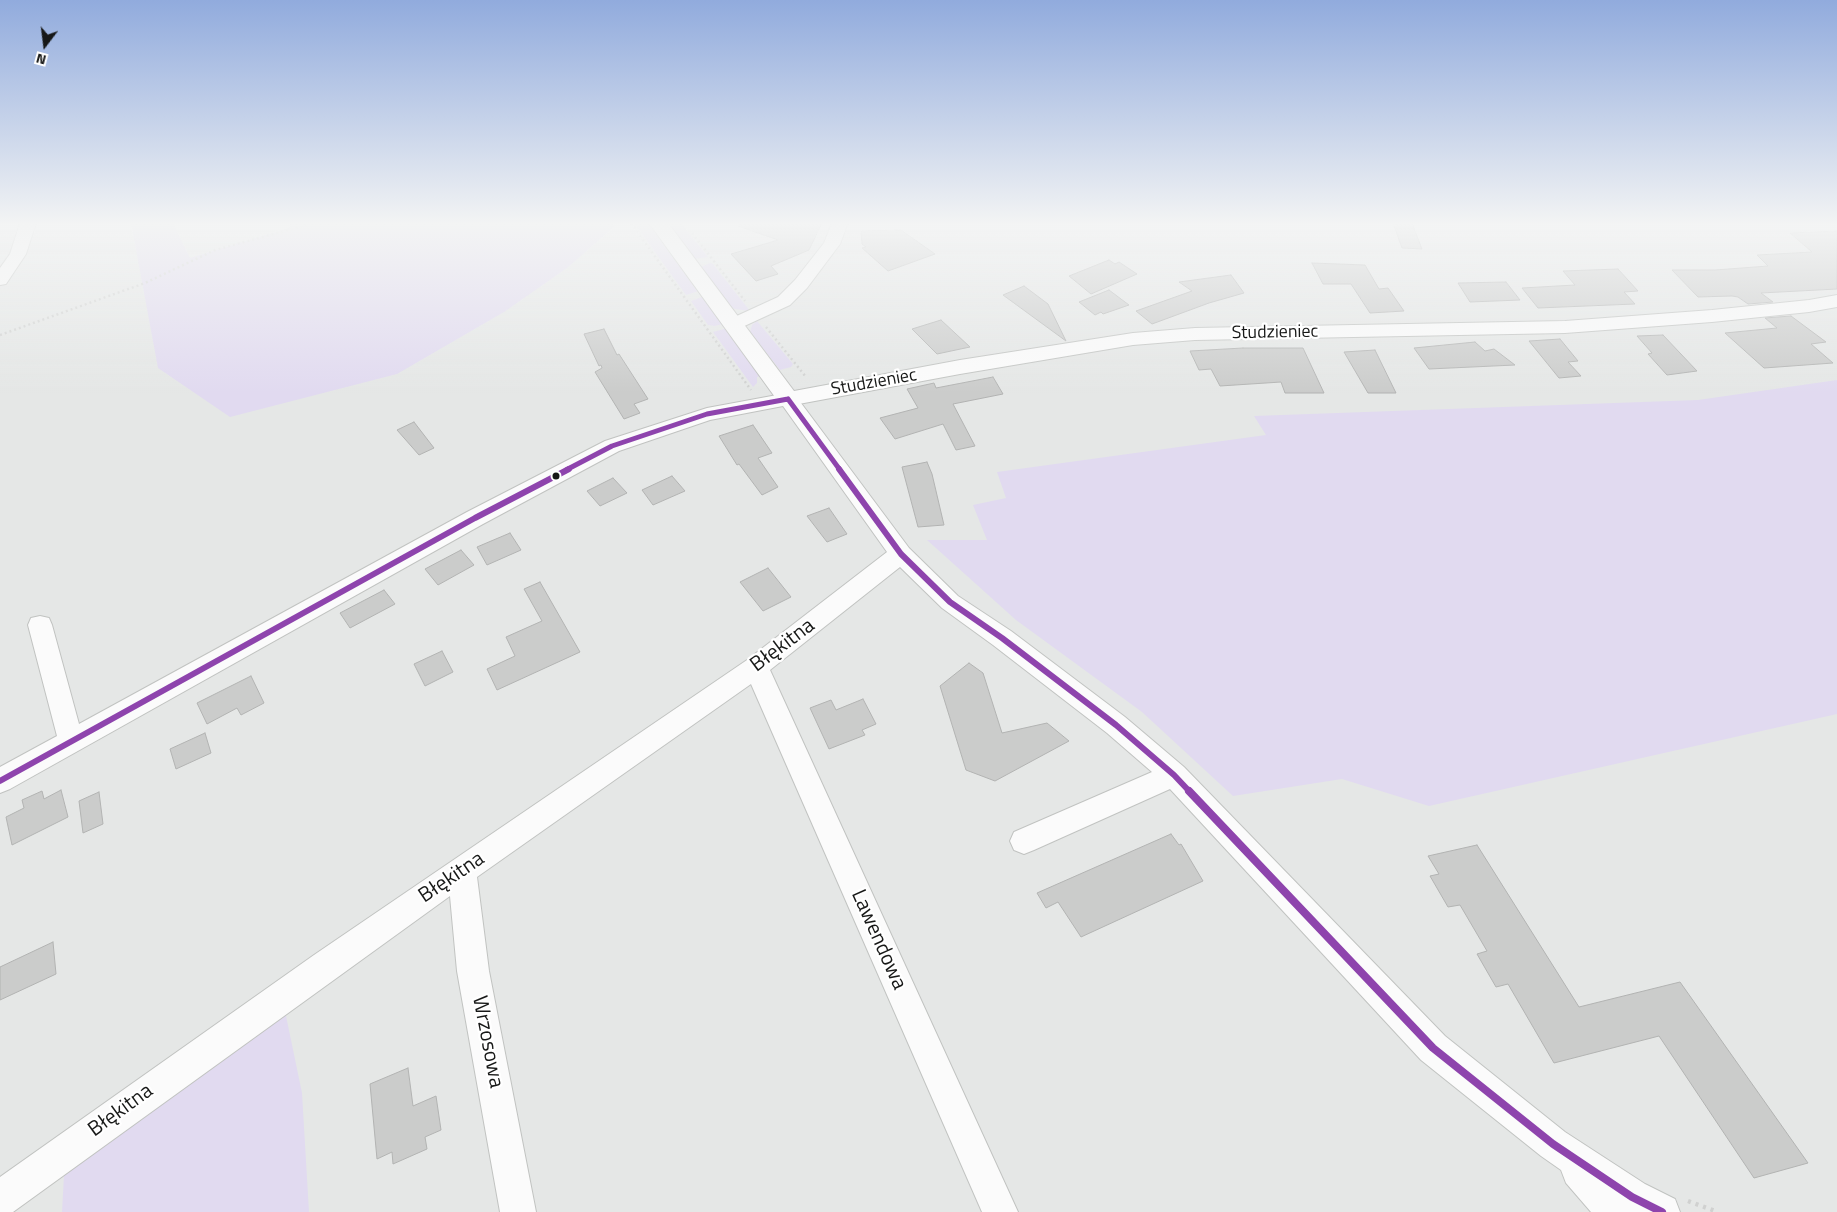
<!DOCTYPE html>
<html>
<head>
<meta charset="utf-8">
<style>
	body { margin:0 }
	#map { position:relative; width:1837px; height:1212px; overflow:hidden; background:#e5e7e6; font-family:"Titillium Web",sans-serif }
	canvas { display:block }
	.north { position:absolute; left:20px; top:20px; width:50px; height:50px; -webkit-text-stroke:4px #fff; paint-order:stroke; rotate:195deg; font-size:14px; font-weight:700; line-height:20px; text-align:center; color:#171817 }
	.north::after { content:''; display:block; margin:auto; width:18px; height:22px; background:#171817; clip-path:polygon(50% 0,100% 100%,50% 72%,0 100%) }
</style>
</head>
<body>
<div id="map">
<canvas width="1837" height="1212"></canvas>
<div class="north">N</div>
</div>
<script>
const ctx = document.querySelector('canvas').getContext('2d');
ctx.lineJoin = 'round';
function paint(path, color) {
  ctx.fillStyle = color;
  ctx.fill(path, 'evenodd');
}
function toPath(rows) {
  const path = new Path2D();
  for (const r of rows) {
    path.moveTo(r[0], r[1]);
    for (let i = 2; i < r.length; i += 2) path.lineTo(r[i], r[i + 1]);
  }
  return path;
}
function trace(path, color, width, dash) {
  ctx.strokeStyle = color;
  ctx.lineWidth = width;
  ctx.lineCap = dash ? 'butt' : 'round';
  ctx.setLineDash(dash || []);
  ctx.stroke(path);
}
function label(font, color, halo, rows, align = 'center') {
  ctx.font = font + ' "Titillium Web",sans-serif';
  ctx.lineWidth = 4.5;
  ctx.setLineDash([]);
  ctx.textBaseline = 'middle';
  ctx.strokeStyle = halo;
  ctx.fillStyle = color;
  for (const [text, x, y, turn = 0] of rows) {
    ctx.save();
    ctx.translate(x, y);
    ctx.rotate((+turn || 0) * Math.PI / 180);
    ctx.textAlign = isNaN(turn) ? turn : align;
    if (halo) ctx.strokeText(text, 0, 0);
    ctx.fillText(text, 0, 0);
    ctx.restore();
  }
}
const green = toPath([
	[131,223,173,223,190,258,291,227,290,223,612,223,614,227,567,268,504,312,397,374,230,417,158,368],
	[634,223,648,223,697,291,696,292,686,295],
	[667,223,681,223,708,257,694,259],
	[710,263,713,264,750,311,735,309,729,306,701,267],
	[702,297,705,298,722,324,715,326,708,325,691,301],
	[757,321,793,364,791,367,780,370,750,332,752,325],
	[724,329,728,329,762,376,757,377,757,383,753,387,713,332],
	[1837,380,1837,714,1429,806,1342,779,1233,796,1142,712,1016,620,927,540,987,540,973,505,1006,498,997,472,1266,435,1254,416,1698,400],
	[285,1011,302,1093,309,1212,62,1212,64,1175]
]);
const building = toPath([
	[739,223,822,223,809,250,771,266,778,274,756,281,731,254,778,240,738,226,739,223],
	[1393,223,1412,223,1422,249,1402,248,1393,223],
	[901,230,935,254,888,271,862,248,866,247,862,244,861,231,901,230],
	[1837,231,1837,289,1761,293,1773,302,1748,304,1738,297,1732,296,1698,297,1672,270,1715,270,1768,266,1757,255,1812,252,1790,233,1837,231],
	[1109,260,1115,264,1119,262,1137,274,1091,294,1069,276,1109,260],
	[1312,263,1365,265,1379,289,1388,288,1404,311,1370,313,1351,284,1323,284,1312,263],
	[1618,269,1638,291,1624,292,1635,304,1538,308,1522,288,1575,285,1563,271,1618,269],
	[1231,275,1244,293,1209,303,1152,324,1136,311,1192,291,1179,282,1231,275],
	[1506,282,1520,300,1470,302,1458,283,1506,282],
	[1024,286,1048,304,1066,341,1003,295,1024,286],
	[1109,290,1129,305,1103,314,1101,312,1095,315,1079,302,1109,290],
	[1791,316,1826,342,1811,344,1833,363,1764,368,1725,333,1777,328,1765,318,1791,316],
	[941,320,970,347,937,354,912,329,941,320],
	[604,329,617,355,619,354,648,399,634,404,640,413,624,419,595,372,602,368,601,365,599,366,584,334,604,329],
	[1663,335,1697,371,1667,375,1648,354,1652,353,1637,336,1663,335],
	[1560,339,1578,361,1568,362,1581,376,1559,378,1529,341,1560,339],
	[1475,342,1485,351,1494,349,1515,365,1429,369,1414,348,1475,342],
	[1243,348,1303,348,1324,393,1285,393,1281,382,1220,386,1211,369,1199,370,1190,351,1243,348],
	[1375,350,1396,393,1368,393,1344,352,1375,350],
	[993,377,1003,394,953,404,975,446,956,450,943,424,895,439,880,418,918,408,907,389,934,383,936,388,993,377],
	[414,422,434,448,419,455,397,430,414,422],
	[753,425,772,453,758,458,778,487,762,495,739,464,737,465,719,436,753,425],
	[927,462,932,474,944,525,918,527,902,467,927,462],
	[672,476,685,491,653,505,642,490,672,476],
	[613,478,627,493,600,506,587,491,613,478],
	[829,508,847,534,827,542,807,516,829,508],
	[510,533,521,550,487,565,477,547,510,533],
	[461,550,474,565,438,585,425,569,461,550],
	[768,568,791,597,763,611,740,582,768,568],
	[540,582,580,652,497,690,487,669,515,656,506,637,542,621,524,589,540,582],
	[384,590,395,604,350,628,340,613,384,590],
	[442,651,453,672,425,686,414,664,442,651],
	[969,663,983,673,1002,733,1047,723,1069,741,995,781,966,770,940,686,969,663],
	[251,676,264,703,241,715,237,708,207,724,197,703,251,676],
	[863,699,876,724,862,730,865,735,829,749,810,708,831,700,836,710,863,699],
	[205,733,211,753,176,769,170,749,205,733],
	[61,790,68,817,12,845,6,817,24,808,22,800,42,791,44,799,61,790],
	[99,792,103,824,83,833,79,801,99,792],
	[1171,834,1179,845,1181,844,1203,881,1081,937,1058,902,1046,908,1037,893,1171,834],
	[1477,845,1579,1007,1680,982,1808,1163,1754,1178,1659,1036,1554,1063,1508,984,1496,987,1477,954,1487,951,1460,905,1448,907,1430,876,1439,874,1428,856,1477,845],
	[53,942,56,974,0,1000,0,967,53,942],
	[408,1068,413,1106,436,1096,441,1130,425,1137,427,1149,393,1164,392,1152,377,1159,370,1084,408,1068]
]);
const pathFar1 = toPath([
	[631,223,751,390],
	[692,233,745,301],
	[766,327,806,377],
	[0,335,145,283,215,250,314,223]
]);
const path = toPath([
	[1688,1201,1718,1212]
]);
const minor = toPath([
	[20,223,36,223,26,254,6,284,0,285,0,268,10,254,20,223],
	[832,223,848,223,840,244,807,288,790,305,740,328,734,329,728,328,725,324,728,320,778,297,795,280,824,243,832,223],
	[788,393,795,395,909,548,958,596,1011,631,1125,717,1184,767,1445,1036,1565,1132,1645,1184,1675,1199,1680,1212,1591,1212,1566,1183,1561,1170,1541,1156,1421,1060,1170,789,1034,850,1024,854,1014,850,1010,841,1014,832,1152,772,1107,733,993,645,942,608,900,567,770,670,1018,1212,982,1212,751,684,477,877,489,971,536,1212,500,1212,457,971,450,896,13,1212,0,1212,0,1177,314,955,747,660,887,552,783,406,710,420,619,451,483,524,10,789,0,793,0,767,57,736,28,625,31,618,40,616,49,618,52,625,79,724,467,512,605,441,707,408,788,393]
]);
const major = toPath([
	[649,223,668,223,794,391,960,360,1133,333,1195,328,1565,321,1712,310,1809,300,1837,295,1837,307,1809,312,1712,322,1565,333,1195,340,1133,345,960,374,788,406,780,404,649,223]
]);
const bus1Far2 = toPath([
	[788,399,840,470],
	[566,470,612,446,707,414,788,399]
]);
const bus1Far1 = toPath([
	[839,469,901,554,950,602,1002,638,1116,725,1174,775,1190,792],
	[0,781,475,518,569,469]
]);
const bus1 = toPath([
	[1189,791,1433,1048,1553,1144,1632,1197,1662,1212]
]);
const markers = [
	[556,476,4.5,"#171817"]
];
const streetNames = [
	["Studzieniec",1275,333,-1],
	["Studzieniec",874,383,-10]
];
const nearStreetnames = [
	["Błękitna",783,646,-37],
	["Błękitna",452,878,-34],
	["Lawendowa",878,940,66],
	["Wrzosowa",487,1042,79],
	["Błękitna",121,1111,-36]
];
paint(green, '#e1daf0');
paint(building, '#cbcccb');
trace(building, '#b2b3b2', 1);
trace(minor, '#c1c3c1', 2);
trace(major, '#c1c3c1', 2);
trace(pathFar1, '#d0d1d0', 2.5, [2, 3]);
trace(path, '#d0d1d0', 4.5, [3, 5]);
paint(minor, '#fbfbfb');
paint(major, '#fbfbfb');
trace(bus1Far2, '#8e44ad', 5);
trace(bus1Far1, '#8e44ad', 6);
trace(bus1, '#8e44ad', 8);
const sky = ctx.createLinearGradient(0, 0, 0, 393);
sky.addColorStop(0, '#91abdd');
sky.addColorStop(0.57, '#f3f4f4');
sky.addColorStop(1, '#f3f4f400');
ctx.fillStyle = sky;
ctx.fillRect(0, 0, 1837, 393);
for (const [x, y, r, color] of markers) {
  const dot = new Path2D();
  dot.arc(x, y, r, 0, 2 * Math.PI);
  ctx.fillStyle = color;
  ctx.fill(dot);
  trace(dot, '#fff', 2);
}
label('18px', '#171817', '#fff', streetNames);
label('21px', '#171817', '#fff', nearStreetnames);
</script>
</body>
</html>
